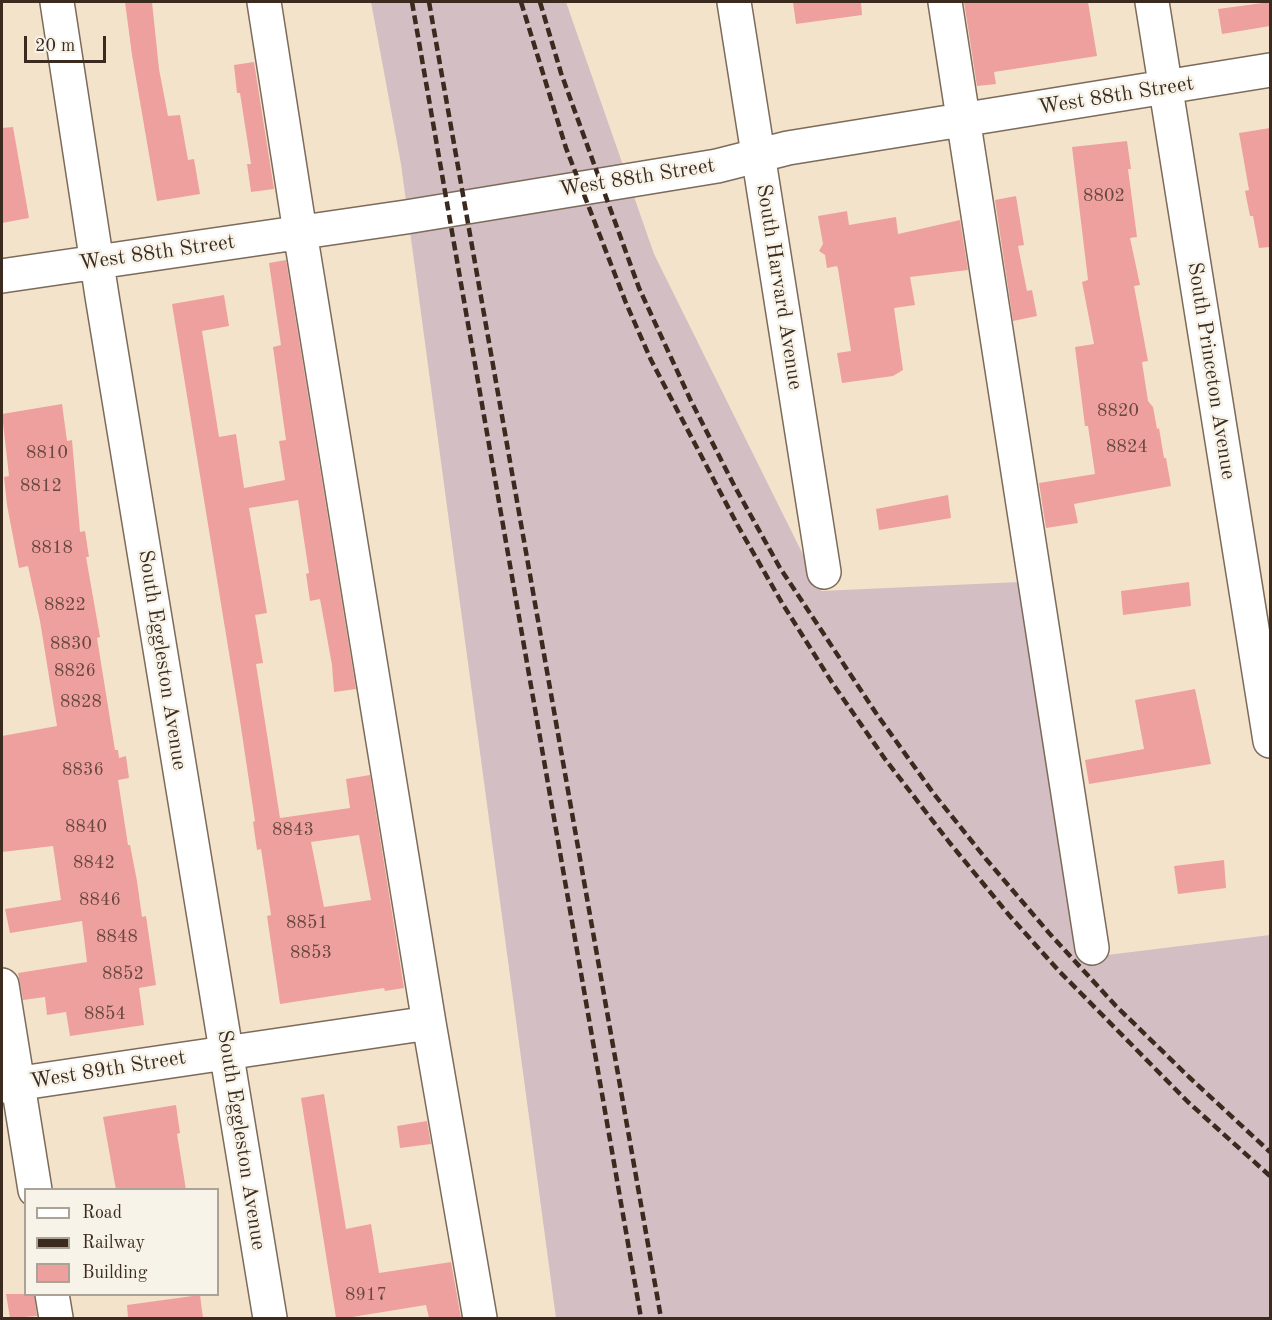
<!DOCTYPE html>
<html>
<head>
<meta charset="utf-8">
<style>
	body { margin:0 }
	#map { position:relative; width:1272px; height:1320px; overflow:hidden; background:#f4e3cb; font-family:"Old Standard TT",serif }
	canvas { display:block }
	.frame { position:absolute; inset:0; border:3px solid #3b2a1e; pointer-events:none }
	.legend { position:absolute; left:24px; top:1188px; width:195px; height:108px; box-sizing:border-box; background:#f7f3e8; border:2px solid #aca397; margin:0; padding:8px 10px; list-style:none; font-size:18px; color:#3b2a1e }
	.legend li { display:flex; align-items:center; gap:12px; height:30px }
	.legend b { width:30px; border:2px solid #aca397 }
	.scale { position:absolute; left:24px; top:36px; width:82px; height:27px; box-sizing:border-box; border:3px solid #3b2a1e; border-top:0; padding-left:8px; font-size:18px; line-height:21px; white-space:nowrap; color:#3b2a1e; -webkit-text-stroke:4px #f7f3e8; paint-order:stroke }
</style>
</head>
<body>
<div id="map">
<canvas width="1272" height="1320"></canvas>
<div class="frame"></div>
<ul class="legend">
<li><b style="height:8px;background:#fff"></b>Road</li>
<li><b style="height:8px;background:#3b2a1e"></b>Railway</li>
<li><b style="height:16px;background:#eea09f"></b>Building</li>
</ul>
<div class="scale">20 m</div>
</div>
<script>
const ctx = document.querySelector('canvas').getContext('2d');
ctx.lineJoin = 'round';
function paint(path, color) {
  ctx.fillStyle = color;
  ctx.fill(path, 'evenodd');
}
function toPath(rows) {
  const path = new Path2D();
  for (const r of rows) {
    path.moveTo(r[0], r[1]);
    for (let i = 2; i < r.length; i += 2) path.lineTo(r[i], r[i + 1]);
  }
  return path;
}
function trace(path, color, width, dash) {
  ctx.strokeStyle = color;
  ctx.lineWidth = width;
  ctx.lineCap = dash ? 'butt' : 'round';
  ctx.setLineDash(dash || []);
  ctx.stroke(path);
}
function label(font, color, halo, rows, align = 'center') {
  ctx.font = font + ' "Old Standard TT",serif';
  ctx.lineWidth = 5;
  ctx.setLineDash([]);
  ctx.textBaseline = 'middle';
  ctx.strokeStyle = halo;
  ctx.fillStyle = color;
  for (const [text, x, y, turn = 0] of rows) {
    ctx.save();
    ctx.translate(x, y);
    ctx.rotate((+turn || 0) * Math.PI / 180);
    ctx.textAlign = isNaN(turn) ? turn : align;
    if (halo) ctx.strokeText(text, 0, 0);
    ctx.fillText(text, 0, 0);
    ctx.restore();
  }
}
const industrial = toPath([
	[371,2,566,2,654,254,821,591,1020,582,1099,956,1270,935,1270,1318,556,1318,401,164]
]);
const building = toPath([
	[125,2,152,2,159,69,168,116,180,115,188,160,194,159,200,194,157,201,132,55],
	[793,2,861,2,862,15,796,24],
	[964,2,1088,2,1097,56,994,72,996,84,977,86],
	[1270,2,1270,26,1222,34,1218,9],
	[254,62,274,189,251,192,247,164,251,164,240,93,237,93,234,65],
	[13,127,29,218,2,223,2,128],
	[1270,128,1270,247,1259,248,1253,216,1250,216,1245,191,1249,190,1239,133],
	[1127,141,1131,169,1128,169,1137,237,1130,238,1140,285,1134,286,1148,361,1142,362,1148,401,1153,407,1157,429,1159,428,1164,458,1166,458,1171,486,1074,504,1078,523,1046,528,1039,483,1095,474,1088,426,1085,426,1075,347,1094,344,1082,282,1088,280,1072,147],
	[1016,196,1024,245,1018,246,1027,291,1032,290,1037,316,1013,321,995,200],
	[847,211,849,225,896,217,898,234,960,220,968,270,910,277,915,305,894,308,903,370,893,376,842,383,837,353,851,351,838,269,837,266,827,268,825,255,819,251,823,244,818,216],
	[286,260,356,689,334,692,332,665,320,599,310,601,306,574,309,573,298,500,249,508,267,613,255,615,263,663,256,664,280,818,350,808,346,779,370,775,404,988,385,991,384,988,280,1004,267,916,271,915,261,849,257,850,253,822,255,821,239,714,172,304,224,295,229,326,202,331,219,437,236,434,244,488,285,480,279,441,286,440,273,347,281,345,269,263],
	[359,835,371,900,324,907,311,842],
	[62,404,67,441,72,440,80,532,85,531,89,557,86,557,100,637,97,638,115,750,118,750,119,758,126,756,129,778,118,780,128,845,130,845,137,881,142,917,146,916,156,985,139,988,144,1025,70,1036,66,1012,47,1015,45,997,23,1000,18,973,87,962,82,921,10,933,5,909,61,900,53,846,2,852,2,736,57,726,40,621,28,566,19,568,7,505,4,477,9,476,2,414],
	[948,495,951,518,879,530,876,509],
	[1189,582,1191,606,1123,615,1121,591],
	[1195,689,1211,764,1089,784,1085,760,1144,749,1135,700],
	[1224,860,1226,888,1178,894,1174,866],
	[324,1094,346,1229,371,1224,379,1273,451,1262,461,1318,429,1318,426,1305,346,1318,336,1318,301,1098],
	[176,1105,180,1133,177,1134,186,1190,116,1190,103,1117],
	[427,1121,431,1144,400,1148,397,1126],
	[6,1294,34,1294,37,1316,10,1318],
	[200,1295,203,1318,128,1318,127,1305]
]);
const minor = toPath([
	[57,2,102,296,270,1318],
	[264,2,300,232,429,1023,480,1318],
	[734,2,824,572],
	[945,2,1092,948],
	[1152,2,1270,741],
	[2,276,406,217,717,166,788,148,1270,70],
	[2,985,35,1190],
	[2,1086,429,1023],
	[52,1294,56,1318]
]);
const rail = toPath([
	[412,2,641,1318],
	[429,2,661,1318],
	[521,2,566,148,626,303,651,360,738,526,782,603,833,684,885,759,949,842,1009,915,1058,970,1188,1102,1270,1176],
	[540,2,561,73,639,288,691,401,735,487,780,568,878,716,934,794,986,859,1049,933,1116,1006,1189,1077,1270,1152]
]);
const numberNames = [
	["8802",1104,196],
	["8820",1118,411],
	["8824",1127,447],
	["8810",47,453],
	["8812",41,486],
	["8818",52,548],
	["8822",65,605],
	["8830",71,644],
	["8826",75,671],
	["8828",81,702],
	["8836",83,770],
	["8840",86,827],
	["8843",293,830],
	["8842",94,863],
	["8846",100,900],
	["8851",307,923],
	["8848",117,937],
	["8853",311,953],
	["8852",123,974],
	["8854",105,1014],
	["8917",366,1295]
];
const streetNames = [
	["West 88th Street",1116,96,-9],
	["West 88th Street",637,178,-9],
	["West 88th Street",157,253,-8],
	["South Harvard Avenue",779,287,81],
	["South Princeton Avenue",1211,371,81],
	["South Eggleston Avenue",162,660,81],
	["West 89th Street",108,1070,-9],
	["South Eggleston Avenue",241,1140,81]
];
paint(industrial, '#d2bec3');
paint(building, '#eea09f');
trace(minor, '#7c6b5b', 36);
trace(minor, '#fff', 33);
trace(rail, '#3b2a1e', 4.5, [9, 4.5]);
label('18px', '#68483e', null, numberNames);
label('21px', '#3b2a1e', '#f7f3e8', streetNames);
</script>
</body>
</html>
